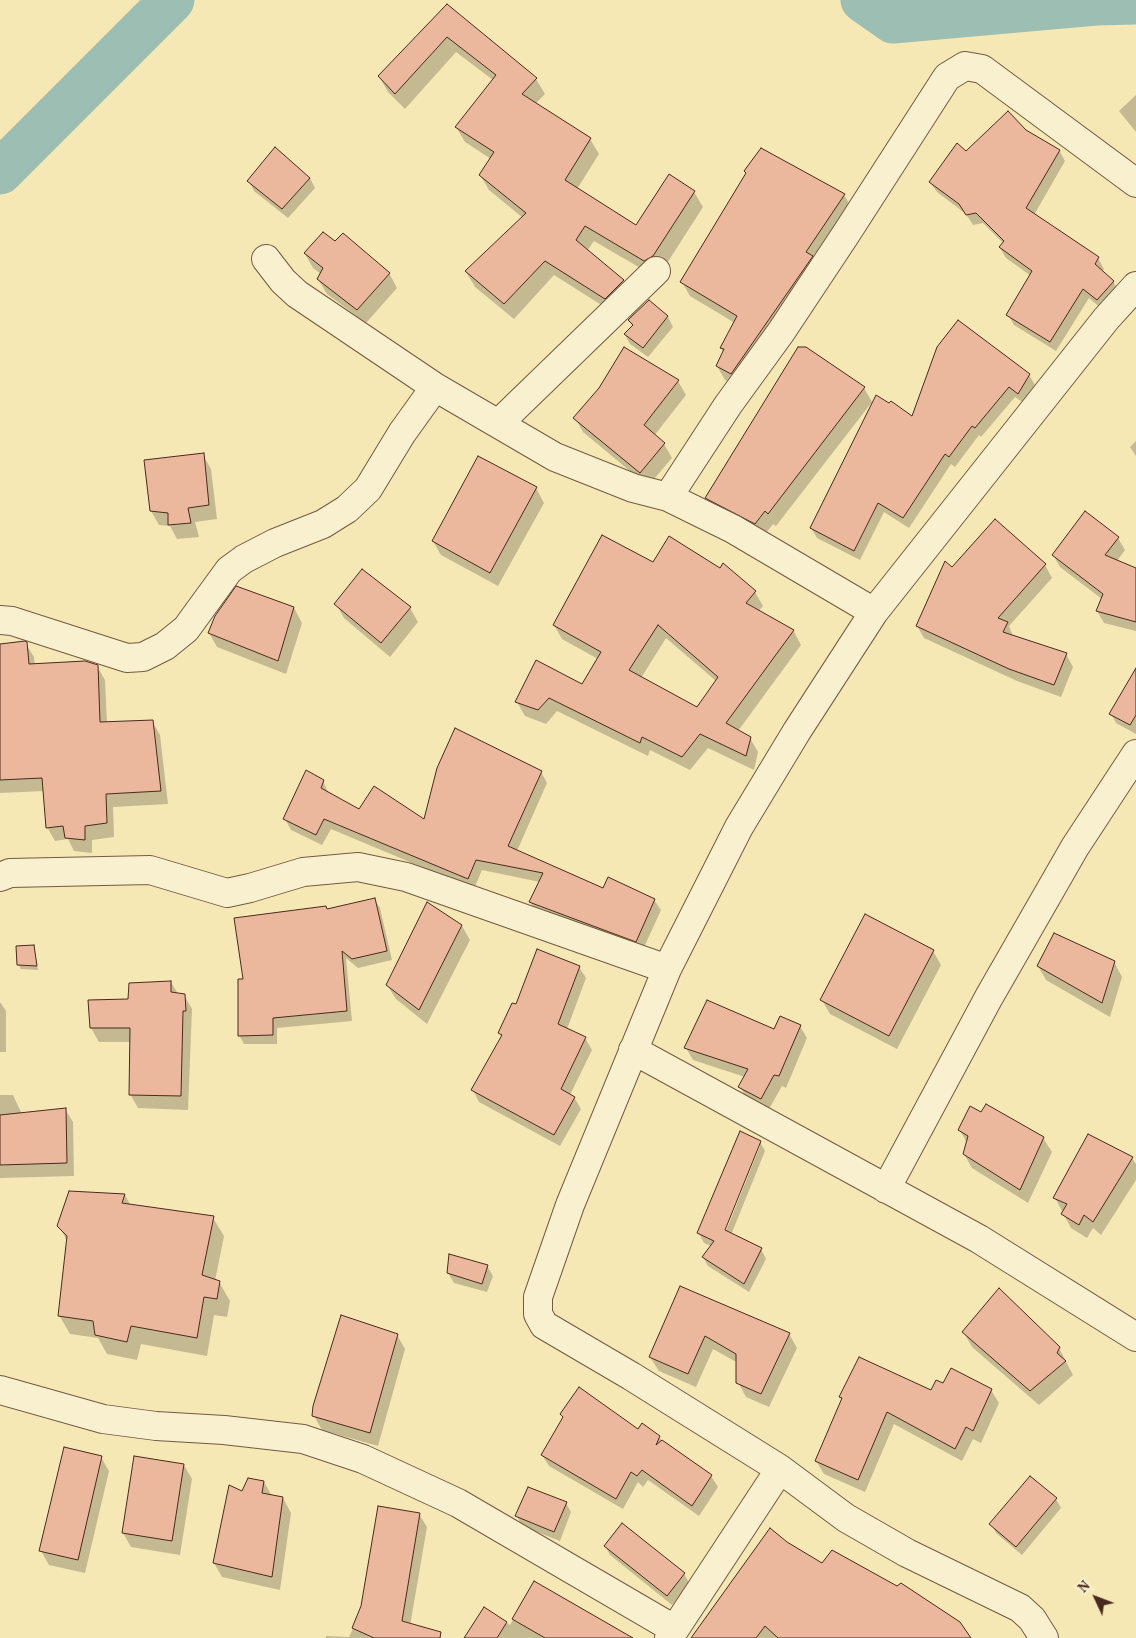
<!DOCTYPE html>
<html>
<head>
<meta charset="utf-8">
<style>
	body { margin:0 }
	#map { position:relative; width:1136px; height:1638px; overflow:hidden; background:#f6e8b5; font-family:Vollkorn,serif }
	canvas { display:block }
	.north { position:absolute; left:1071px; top:1573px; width:50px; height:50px; -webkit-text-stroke:4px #f9f0cf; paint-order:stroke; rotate:313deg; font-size:14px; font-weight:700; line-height:20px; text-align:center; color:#49291d }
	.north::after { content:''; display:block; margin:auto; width:18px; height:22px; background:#49291d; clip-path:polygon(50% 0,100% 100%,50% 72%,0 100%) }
</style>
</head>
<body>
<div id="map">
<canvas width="1136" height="1638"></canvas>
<div class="north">N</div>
</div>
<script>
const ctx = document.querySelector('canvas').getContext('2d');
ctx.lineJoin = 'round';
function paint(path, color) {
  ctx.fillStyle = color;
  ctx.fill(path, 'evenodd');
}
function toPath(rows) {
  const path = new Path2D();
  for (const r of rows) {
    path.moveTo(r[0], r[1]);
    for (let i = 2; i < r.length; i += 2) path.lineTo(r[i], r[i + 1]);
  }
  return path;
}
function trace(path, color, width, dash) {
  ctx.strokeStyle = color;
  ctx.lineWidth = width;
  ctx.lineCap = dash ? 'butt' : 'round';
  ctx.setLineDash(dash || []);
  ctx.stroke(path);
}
const shadow = toPath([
	[447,6,536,79,545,94,535,104,590,139,599,154,577,189,637,227,694,192,703,207,662,271,654,276,594,241,587,251,623,281,632,296,614,313,554,275,514,319,475,287,466,272,523,218,489,190,480,175,491,159,465,142,456,127,493,80,456,52,405,109,388,92,379,76],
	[1136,95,1136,132,1119,111],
	[1025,131,1059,150,1065,161,1034,215,1098,258,1104,269,1102,272,1113,281,1119,292,1103,310,1089,298,1056,351,1014,325,1008,315,1031,276,1006,258,1000,248,1003,243,983,223,973,225,966,214,937,192,930,182,966,153],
	[310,178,315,188,288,218,254,191,249,181],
	[844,195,852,208,739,387,725,380,717,366,724,353,721,348,735,323,690,296,682,282],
	[305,254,389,273,397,288,366,323,327,294,318,279,321,274,313,268],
	[649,302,668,317,673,327,648,357,630,344,625,335,633,327,629,320],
	[1029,375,1035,385,1024,403,1015,397,981,437,979,435,955,467,951,464,909,528,884,512,860,560,817,538,811,528,913,418],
	[678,381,686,395,654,436,664,444,672,458,648,486,583,432,575,418],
	[864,388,872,402,776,526,773,524,763,537,714,511,707,498],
	[1136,441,1136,456,1130,447],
	[203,455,211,469,217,519,195,522,199,537,177,539,170,526,159,525,151,511],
	[536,488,544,503,498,586,441,555,433,541],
	[1085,513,1118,538,1125,550,1117,561,1136,569,1136,631,1104,623,1097,611,1102,599,1060,567,1053,555],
	[653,564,755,592,763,606,758,612,793,630,801,645,738,731,750,738,758,752,754,770,708,748,690,770,650,750,648,756,557,711,546,724,525,716,517,702,583,685,598,659,562,639,554,625],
	[666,638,716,681,698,709,641,678],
	[1045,565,1052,578,1009,626,1013,636,1066,654,1073,667,1061,697,1017,681,924,638,917,626,953,568],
	[237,588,294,608,302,623,286,674,217,647,209,633],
	[336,604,410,608,418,622,390,657,344,618],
	[26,644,34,657,35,665,97,666,105,680,107,723,152,721,160,735,168,804,113,807,114,837,92,840,92,853,74,851,68,839,55,841,47,827,44,791,0,793,0,646],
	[1136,693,1136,734,1116,723,1111,714],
	[541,772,547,783,517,851,604,889,654,900,661,910,642,952,537,913,530,902,540,882,482,870,474,889,331,829,322,845,291,830,285,819,323,781,329,794,360,810,425,821],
	[374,899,380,908,392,960,358,968,346,958,352,1021,277,1028,277,1044,244,1044,239,1035,245,980],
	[462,926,470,940,427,1024,396,999,387,985],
	[34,946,38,970,21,969,18,964],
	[933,951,941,965,897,1049,830,1014,822,1000],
	[1114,962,1122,977,1110,1017,1046,980,1038,966],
	[579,967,586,978,567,1029,585,1038,592,1050,570,1095,574,1097,581,1109,560,1146,479,1102,473,1090,502,1038,499,1033,516,1006],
	[171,982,178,994,184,995,192,1009,188,1110,138,1108,130,1094,131,1042,99,1042,91,1028,130,1000],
	[0,1002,6,1011,6,1052,0,1052],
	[800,1026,807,1038,786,1088,782,1086,768,1111,747,1099,740,1087,745,1077,693,1060,686,1048],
	[0,1095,13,1095,22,1114,65,1109,73,1122,74,1176,0,1178],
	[982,1114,1043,1138,1052,1152,1028,1203,972,1168,964,1154,967,1143,960,1130],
	[1088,1135,1132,1158,1136,1164,1136,1180,1101,1235,1093,1228,1087,1238,1071,1228,1055,1198],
	[760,1142,765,1151,731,1235,761,1249,766,1259,749,1292,708,1266,703,1257,711,1246,704,1243,699,1233],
	[758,1146,760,1146,724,1236,721,1235],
	[125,1195,131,1206,213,1218,224,1236,215,1281,219,1282,230,1301,227,1317,214,1315,207,1356,141,1344,137,1360,107,1354,98,1338,70,1334,59,1315,67,1241,59,1226],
	[487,1266,493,1276,487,1292,454,1283,448,1273],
	[681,1287,789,1334,797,1348,769,1407,746,1397,738,1382,738,1363,713,1349,696,1387,659,1371,650,1357],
	[964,1333,1059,1348,1073,1375,1039,1405,972,1347],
	[397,1335,405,1349,378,1446,322,1430,314,1416],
	[944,1385,991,1390,999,1403,981,1443,973,1439,962,1461,894,1424,865,1492,824,1474,816,1461,842,1400,841,1397,932,1392],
	[639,1431,659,1437,662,1441,711,1476,718,1487,699,1516,648,1480,643,1487,638,1482,623,1509,549,1466,542,1455],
	[101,1457,109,1471,85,1573,49,1565,41,1551],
	[184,1465,192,1479,180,1555,131,1547,123,1533],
	[1030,1477,1056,1499,1061,1508,1022,1555,996,1533,991,1524],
	[264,1482,272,1496,283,1498,291,1513,280,1590,222,1577,214,1563,242,1492],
	[566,1503,571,1512,560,1541,522,1526,517,1516],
	[419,1514,427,1527,410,1626,416,1638,326,1638,326,1636,349,1637,363,1607],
	[622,1524,684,1574,690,1584,672,1605,610,1555,605,1546],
	[787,1543,822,1565,969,1638,693,1638],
	[534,1582,630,1638,466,1638,484,1609,510,1625]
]);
const river = toPath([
	[863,0,893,21,1096,3,1136,2],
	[0,172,172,0]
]);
const building = toPath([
	[447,4,537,78,522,94,591,138,565,180,636,225,669,174,695,191,653,256,644,261,585,226,576,240,624,280,605,299,545,261,504,304,465,271,526,213,479,175,494,152,455,127,496,75,447,37,395,94,378,76,447,4],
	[1008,111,1026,130,1060,150,1026,208,1099,257,1095,264,1114,281,1097,300,1083,289,1050,342,1006,315,1032,271,999,247,1004,241,976,213,966,215,959,204,929,182,957,143,966,151,1008,111],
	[275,147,310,178,282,209,247,181,275,147],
	[761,148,845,194,806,252,813,256,731,374,716,366,724,349,720,348,737,316,680,282,746,173,744,171,761,148],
	[323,232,335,241,343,233,390,273,357,310,317,279,323,268,304,253,323,232],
	[649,300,668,316,643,348,624,334,633,325,628,320,649,300],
	[958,320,1030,374,1018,394,1009,387,975,428,972,426,949,457,945,454,903,518,878,503,854,551,810,528,876,395,889,403,891,401,912,416,937,347,958,320],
	[624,347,679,380,644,425,665,443,640,473,573,418,599,388,624,347],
	[798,347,806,347,865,387,768,514,765,511,755,524,705,498,798,347],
	[204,453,209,505,188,508,191,523,168,525,168,513,150,511,144,460,204,453],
	[478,456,537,487,490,573,432,541,478,456],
	[1085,511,1119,537,1105,555,1136,568,1136,622,1096,611,1103,594,1052,555,1085,511],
	[995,519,1046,564,998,618,1008,622,1003,632,1067,653,1054,685,1009,669,916,626,945,561,952,567,995,519],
	[602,535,653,562,669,536,720,568,723,563,756,591,746,603,794,630,726,723,751,737,746,756,700,734,682,757,642,737,640,743,549,698,538,710,515,702,536,660,582,684,601,652,553,625,602,535],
	[658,625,718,677,697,707,629,670,658,625],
	[362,569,411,607,381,643,334,604,362,569],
	[236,586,294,607,278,661,208,633,215,616,236,586],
	[25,641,27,642,29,664,85,661,98,665,100,722,153,720,161,791,106,794,107,823,85,826,85,840,65,838,63,826,46,828,42,778,0,780,0,644,25,641],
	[1136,668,1136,715,1130,725,1109,714,1136,668],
	[455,728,542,771,508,846,603,888,608,877,655,899,636,942,529,902,543,873,476,860,468,879,324,819,316,835,283,819,306,770,324,780,321,788,359,809,374,786,424,819,437,768,455,728],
	[375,898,387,951,352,959,342,951,347,1011,273,1018,273,1035,238,1036,238,979,243,979,234,918,326,906,327,909,375,898],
	[427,902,462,925,419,1010,386,985,427,902],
	[865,914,934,950,889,1036,820,1000,865,914],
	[1054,933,1115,961,1102,1003,1037,966,1054,933],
	[34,945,37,966,17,965,16,946,34,945],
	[537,949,580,966,558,1024,586,1037,561,1089,575,1097,554,1135,471,1090,502,1035,498,1033,512,1003,516,1004,537,949],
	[171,981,171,992,185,994,186,1011,183,1011,181,1096,129,1095,130,1028,90,1028,88,1000,128,999,129,983,171,981],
	[707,1000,774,1029,780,1016,801,1025,779,1076,774,1075,761,1099,738,1087,748,1069,684,1048,707,1000],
	[986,1104,1044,1137,1020,1190,963,1154,968,1136,958,1130,970,1106,981,1112,986,1104],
	[66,1108,67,1163,0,1165,0,1115,66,1108],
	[740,1131,761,1141,725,1230,762,1248,744,1284,702,1257,714,1241,697,1233,740,1131],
	[1088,1134,1133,1157,1093,1222,1084,1215,1079,1225,1061,1214,1067,1204,1053,1198,1088,1134],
	[69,1191,125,1194,122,1203,214,1216,202,1275,220,1281,217,1299,204,1297,197,1338,131,1326,127,1342,95,1335,93,1321,58,1316,67,1236,57,1226,69,1191],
	[449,1254,488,1265,482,1284,447,1273,449,1254],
	[680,1286,790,1333,761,1394,736,1383,736,1354,705,1336,688,1374,649,1357,680,1286],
	[999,1288,1060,1347,1057,1353,1066,1361,1030,1391,962,1332,999,1288],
	[341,1315,398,1334,370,1433,312,1416,313,1406,341,1315],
	[859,1357,931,1390,936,1380,943,1383,951,1368,992,1389,973,1431,966,1427,955,1449,887,1412,858,1480,815,1461,842,1398,839,1397,859,1357],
	[579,1387,638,1429,642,1423,660,1436,656,1445,662,1440,712,1475,692,1506,642,1470,637,1476,631,1472,616,1499,541,1455,563,1417,560,1414,579,1387],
	[64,1447,102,1456,78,1560,39,1551,64,1447],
	[134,1456,184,1464,172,1541,122,1533,134,1456],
	[1030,1476,1057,1498,1016,1547,989,1524,1030,1476],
	[248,1478,264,1481,262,1493,283,1497,272,1577,213,1563,229,1485,242,1491,248,1478],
	[528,1487,567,1502,554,1532,515,1516,528,1487],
	[378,1506,420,1513,402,1621,441,1632,440,1638,374,1638,352,1628,361,1606,378,1506],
	[622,1523,685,1573,667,1596,604,1546,622,1523],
	[770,1528,787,1542,822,1563,832,1550,897,1586,901,1583,960,1622,971,1638,778,1638,765,1626,756,1638,691,1638,770,1528],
	[534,1581,633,1638,545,1638,512,1619,534,1581],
	[484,1607,507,1622,497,1638,464,1638,484,1607]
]);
const minor = toPath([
	[266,259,283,281,297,294,435,387,555,457,633,488,668,497,733,529,874,612],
	[499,423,656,271],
	[668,497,728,405,781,332,846,234,947,77,965,66,982,69,1136,183],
	[0,620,12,621,127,658,143,657,165,646,186,629,229,570,244,559,275,543,323,524,347,509,368,489,402,433,435,387],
	[0,877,10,873,150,870,227,893,250,888,303,872,358,867,406,877,667,969],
	[633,1050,979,1239,1136,1337],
	[886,1189,989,997,1075,847,1136,754],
	[0,1390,103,1419,156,1426,224,1430,303,1439,363,1459,458,1503,674,1629],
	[669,1638,780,1469],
	[1044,1638,1032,1619,1020,1608,907,1553,846,1518,780,1469,631,1376,544,1325,538,1314,538,1297,570,1205,667,969,739,827,797,731,874,612,1106,319,1136,286]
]);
paint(shadow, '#0003');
trace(river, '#9dbfb3', 45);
paint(building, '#ecb89d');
trace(building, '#49291d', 1);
trace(minor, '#745943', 30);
trace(minor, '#f9f0cf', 28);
</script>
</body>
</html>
